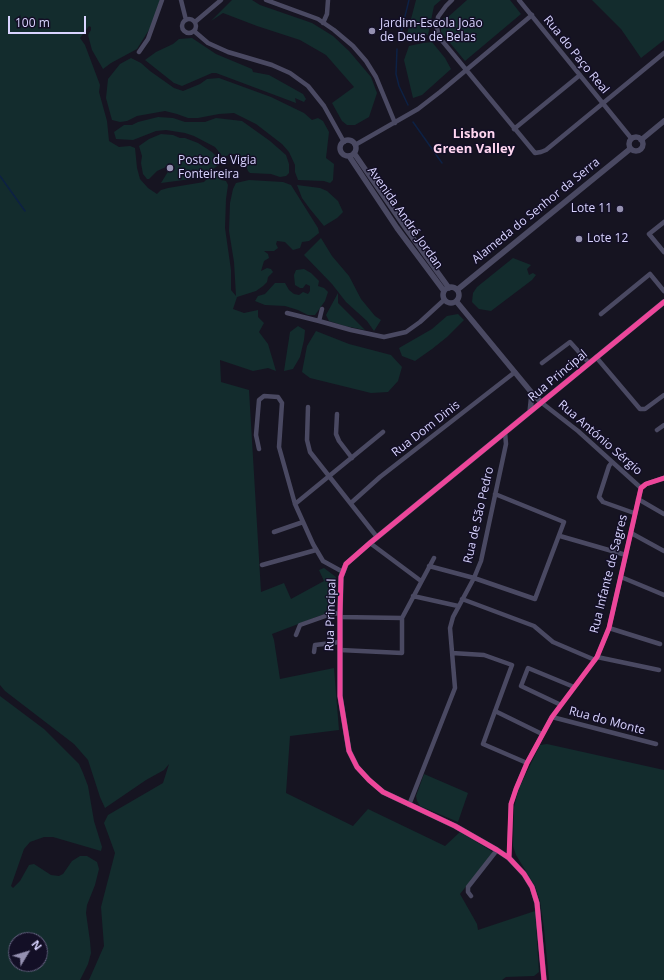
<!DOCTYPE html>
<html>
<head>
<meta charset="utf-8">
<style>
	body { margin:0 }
	#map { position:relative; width:664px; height:980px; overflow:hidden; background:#161421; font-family:"Open Sans",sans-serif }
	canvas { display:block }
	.north { position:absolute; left:8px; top:932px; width:40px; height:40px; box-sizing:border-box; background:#130f26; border:1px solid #625e7d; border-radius:50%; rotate:52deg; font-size:11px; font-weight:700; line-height:16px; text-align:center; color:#d9d4ff }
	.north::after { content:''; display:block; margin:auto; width:14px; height:18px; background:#9591b1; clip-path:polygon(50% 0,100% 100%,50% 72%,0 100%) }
	.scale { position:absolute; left:8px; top:16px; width:78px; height:18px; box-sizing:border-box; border:2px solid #d9d4ff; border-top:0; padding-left:5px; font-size:12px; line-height:14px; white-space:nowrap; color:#d9d4ff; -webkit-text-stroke:3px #130f26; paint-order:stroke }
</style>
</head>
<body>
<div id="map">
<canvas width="664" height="980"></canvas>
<div class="north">N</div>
<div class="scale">100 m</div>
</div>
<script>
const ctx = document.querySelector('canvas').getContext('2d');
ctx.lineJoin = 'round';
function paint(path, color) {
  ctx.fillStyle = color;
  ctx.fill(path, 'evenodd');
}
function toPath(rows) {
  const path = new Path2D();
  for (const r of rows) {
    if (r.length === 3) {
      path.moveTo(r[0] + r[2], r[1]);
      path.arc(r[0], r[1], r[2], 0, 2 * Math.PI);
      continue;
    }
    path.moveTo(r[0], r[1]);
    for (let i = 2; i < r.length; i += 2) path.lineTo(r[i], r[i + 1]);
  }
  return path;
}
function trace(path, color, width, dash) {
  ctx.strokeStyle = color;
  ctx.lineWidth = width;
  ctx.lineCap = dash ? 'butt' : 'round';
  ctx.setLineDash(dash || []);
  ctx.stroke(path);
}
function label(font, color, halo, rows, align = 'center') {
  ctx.font = font + ' "Open Sans",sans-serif';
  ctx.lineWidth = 3;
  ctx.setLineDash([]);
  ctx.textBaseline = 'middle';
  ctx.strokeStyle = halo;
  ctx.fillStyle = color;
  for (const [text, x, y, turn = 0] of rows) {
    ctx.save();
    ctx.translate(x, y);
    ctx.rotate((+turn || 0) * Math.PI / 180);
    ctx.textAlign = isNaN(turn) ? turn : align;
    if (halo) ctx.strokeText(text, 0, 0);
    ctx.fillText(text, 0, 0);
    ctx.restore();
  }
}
const green = toPath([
	[0,0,160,0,152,25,137,49,111,63,103,69,92,50,88,35,91,30,91,27,89,26,80,38,85,45,100,85,99,92,107,121,109,141,119,147,130,146,135,148,137,168,140,179,148,188,157,194,161,190,168,188,204,182,212,174,220,170,224,170,223,175,221,173,221,180,226,181,228,185,226,199,225,228,231,270,231,290,236,296,234,262,229,231,230,203,233,189,236,183,249,180,283,182,291,185,318,228,319,233,309,241,302,242,300,248,293,250,285,242,277,241,276,244,278,248,274,251,264,251,268,254,269,258,264,261,261,271,267,268,271,269,273,272,268,277,267,282,263,286,256,291,237,297,233,309,244,313,258,310,258,317,264,323,259,332,268,344,276,371,268,368,253,371,220,360,221,382,249,390,261,592,284,583,291,599,324,581,319,570,324,568,336,577,335,610,272,634,274,640,280,679,334,668,339,730,290,736,286,793,353,826,368,809,445,846,460,832,493,852,492,854,460,894,477,924,478,930,535,911,539,972,534,976,506,977,502,980,89,980,104,946,101,907,115,853,104,823,108,815,163,783,169,764,164,770,146,780,105,808,100,797,88,760,74,744,5,691,0,685],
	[232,0,252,0,260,5,312,23,333,36,349,51,371,77,377,93,369,117,355,125,347,125,342,121,332,103,354,87,326,55,300,40,257,26,223,13,211,21],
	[416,0,441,0,434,6,428,35,406,38],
	[467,0,510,0,521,14,465,61,441,32,441,22,444,18,448,17],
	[592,0,664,0,664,40,641,58,621,29],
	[192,38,216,54,252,69,253,72,269,75,303,94,306,99,304,102,295,98,296,103,216,73,212,73,182,86,174,83,145,60,156,52,173,44,179,39],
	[432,42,445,58,451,69,422,95,413,98,404,60,409,46,423,43],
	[131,58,141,63,150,71,174,88,183,91,200,84,207,79,219,78,271,97,304,113,312,120,318,118,323,121,329,132,326,158,334,164,333,180,330,183,324,181,298,180,295,172,295,165,289,152,282,144,256,124,234,113,219,114,198,118,188,118,177,114,165,111,137,116,127,121,120,122,112,120,106,98,108,79,120,64],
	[158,117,173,118,185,122,205,122,216,118,242,121,270,141,286,155,289,164,289,173,286,176,280,177,271,174,250,173,248,171,243,158,239,154,232,154,223,157,215,147,194,136,185,133,166,130,156,131,133,140,116,139,114,132,124,125,132,125,138,122],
	[161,134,173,135,180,138,185,138,198,143,212,152,218,158,220,164,206,174,199,178,161,183,169,170,166,167,157,171,149,179,147,179,143,174,141,163,142,156,139,146,149,139],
	[297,185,320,188,327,191,338,201,343,212,337,218,324,226,310,209,302,198],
	[321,238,332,256,349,276,361,299,375,316,381,320,374,331,367,321,346,302,332,284,304,255],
	[513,258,531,265,527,269,529,275,533,273,536,275,532,280,491,311,479,309,472,302,473,293,477,287],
	[304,269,311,273,319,281,318,286,324,288,328,292,325,301,315,315,308,315,298,310,285,306,265,305,255,301,258,296,265,294,275,283,285,283,289,290,294,294,299,295,303,292,308,294,310,291,310,286,306,284,303,288,300,288,295,285,294,275,296,270],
	[338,293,338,303,365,330,345,326,329,321,326,315],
	[458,314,464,320,447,337,432,349,415,361,402,356,399,348,432,329,447,316],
	[298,326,305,330,304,340,300,357,293,369,284,371,290,332],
	[316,331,349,344,391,355,402,367,398,381,388,392,371,393,310,378,302,372,307,346],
	[0,696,44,729,79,764,83,773,88,786,94,821,102,847,101,851,53,837,44,837,30,842,24,849,11,886,13,888,20,881,29,865,34,864,51,875,59,876,63,874,72,861,80,856,87,856,97,862,99,869,95,885,87,905,86,913,90,941,91,953,88,964,80,980,0,980],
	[16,940,40,940,40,964,16,964],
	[547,744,664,770,664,980,549,980,544,929,540,901,535,886,516,855,513,846,514,807,519,788,540,745],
	[424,774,468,793,458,822,420,806,417,801,416,796]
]);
const stream = toPath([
	[399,40,409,0],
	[397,49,396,74,399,86,408,105],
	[413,122,442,163],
	[0,176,25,211]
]);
const minor = toPath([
	[181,0,186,20],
	[266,0,318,19,334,30,353,46,366,61,376,77,395,123],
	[452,0,446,6,438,17,437,28,439,37,535,153,541,152,546,150,664,53],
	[519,0,631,138],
	[189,26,7],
	[195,22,221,0],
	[323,23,327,14,328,0],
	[194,31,208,43,228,52,272,65,290,73,308,86,324,106,344,142],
	[139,52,148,39,162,0],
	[514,129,580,75],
	[355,145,418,109,440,92,532,15],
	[664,222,649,234,664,252],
	[287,313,319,321,351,330,384,337,406,332,420,322,444,300],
	[601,314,650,274,664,291],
	[319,321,322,309],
	[596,357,640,409,645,409,664,395],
	[542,363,570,342,589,363],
	[542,403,578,431,641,488],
	[308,407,307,440,310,452,377,537],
	[337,414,336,434,339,441,352,458],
	[657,430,664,425],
	[259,449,256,435,259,400,264,396,278,397,282,403,279,447,295,504,313,544,323,561,343,572],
	[612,462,609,466,599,497,603,502,634,513],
	[638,499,664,514],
	[351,503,380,477,515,372],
	[295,504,383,432],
	[274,532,303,522],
	[631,533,664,551],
	[560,536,626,555],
	[370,543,421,581],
	[262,565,316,550],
	[429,566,474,578,535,599,564,522,495,494],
	[621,577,664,595],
	[413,596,458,606],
	[462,599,534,626,553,642,595,660],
	[340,617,402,618],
	[609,628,660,644],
	[296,635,300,625,334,613,340,614],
	[340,650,402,653,402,618,434,558],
	[314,652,315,645,340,642],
	[452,653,484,655,512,665,483,744,527,763],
	[597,657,659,670],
	[561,705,521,686,528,668,574,687],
	[495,711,542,734],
	[552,717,656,744],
	[409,805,455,688,450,628,453,617,474,578,481,561,506,444,505,432],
	[509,858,511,804,516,789,527,763,552,717,597,657,609,628,641,488,646,484,664,478],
	[471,896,468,892,468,887,497,850]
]);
const tertiary = toPath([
	[636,144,7],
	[641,140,664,121],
	[348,148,8],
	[354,153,407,230,449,288],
	[349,156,397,228,444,291],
	[451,295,8],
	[457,290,630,149],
	[456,301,532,393,542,403],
	[530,412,532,393],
	[544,980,537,903,532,887,524,874,509,858,497,850,455,826,383,792,369,780,357,767,349,751,340,696,340,614,341,577,346,564,370,543,664,302]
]);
const cycleway = toPath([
	[509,858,511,804,516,789,527,763,552,717,597,657,609,628,641,488,646,484,664,478],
	[544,980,537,903,532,887,524,874,509,858,497,850,455,826,383,792,369,780,357,767,349,751,340,696,340,614,341,577,346,564,370,543,664,302]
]);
const markers = [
	[372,31,4,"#9591b1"],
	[170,168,4,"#9591b1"],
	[620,209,4,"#9591b1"],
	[579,239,4,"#9591b1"]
];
const poiNames = [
	["Jardim-Escola João",380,24],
	["de Deus de Belas",380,38],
	["Posto de Vigia",178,161],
	["Fonteireira",178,175],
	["Lote 11",612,209,"right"],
	["Lote 12",587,239]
];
const streetNames = [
	["Rua do Paço Real",576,55,51],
	["Alameda do Senhor da Serra",536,211,-39],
	["Avenida André Jordan",405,218,55],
	["Rua Principal",558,376,-40],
	["Rua Dom Dinis",426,429,-38],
	["Rua António Sérgio",600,438,41],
	["Rua de São Pedro",479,515,-77],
	["Rua Infante de Sagres",609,574,-76],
	["Rua Principal",331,615,-88],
	["Rua do Monte",607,721,15]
];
const neighbourhoodNames = [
	["Lisbon",474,134],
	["Green Valley",474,149]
];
paint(green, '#132c2d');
trace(stream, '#0d2144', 1.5);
trace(minor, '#4a4962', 4.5);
trace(tertiary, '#4a4962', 5.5);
trace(cycleway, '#ed469a', 5);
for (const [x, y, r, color] of markers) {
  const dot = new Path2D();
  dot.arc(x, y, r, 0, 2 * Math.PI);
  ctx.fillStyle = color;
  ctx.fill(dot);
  trace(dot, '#130f26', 1.5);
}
label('12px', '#d9d4ff', '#130f26', poiNames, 'left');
label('12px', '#d9d4ff', '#130f26', streetNames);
label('bold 13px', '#ffd6f0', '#130f26', neighbourhoodNames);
</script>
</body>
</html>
